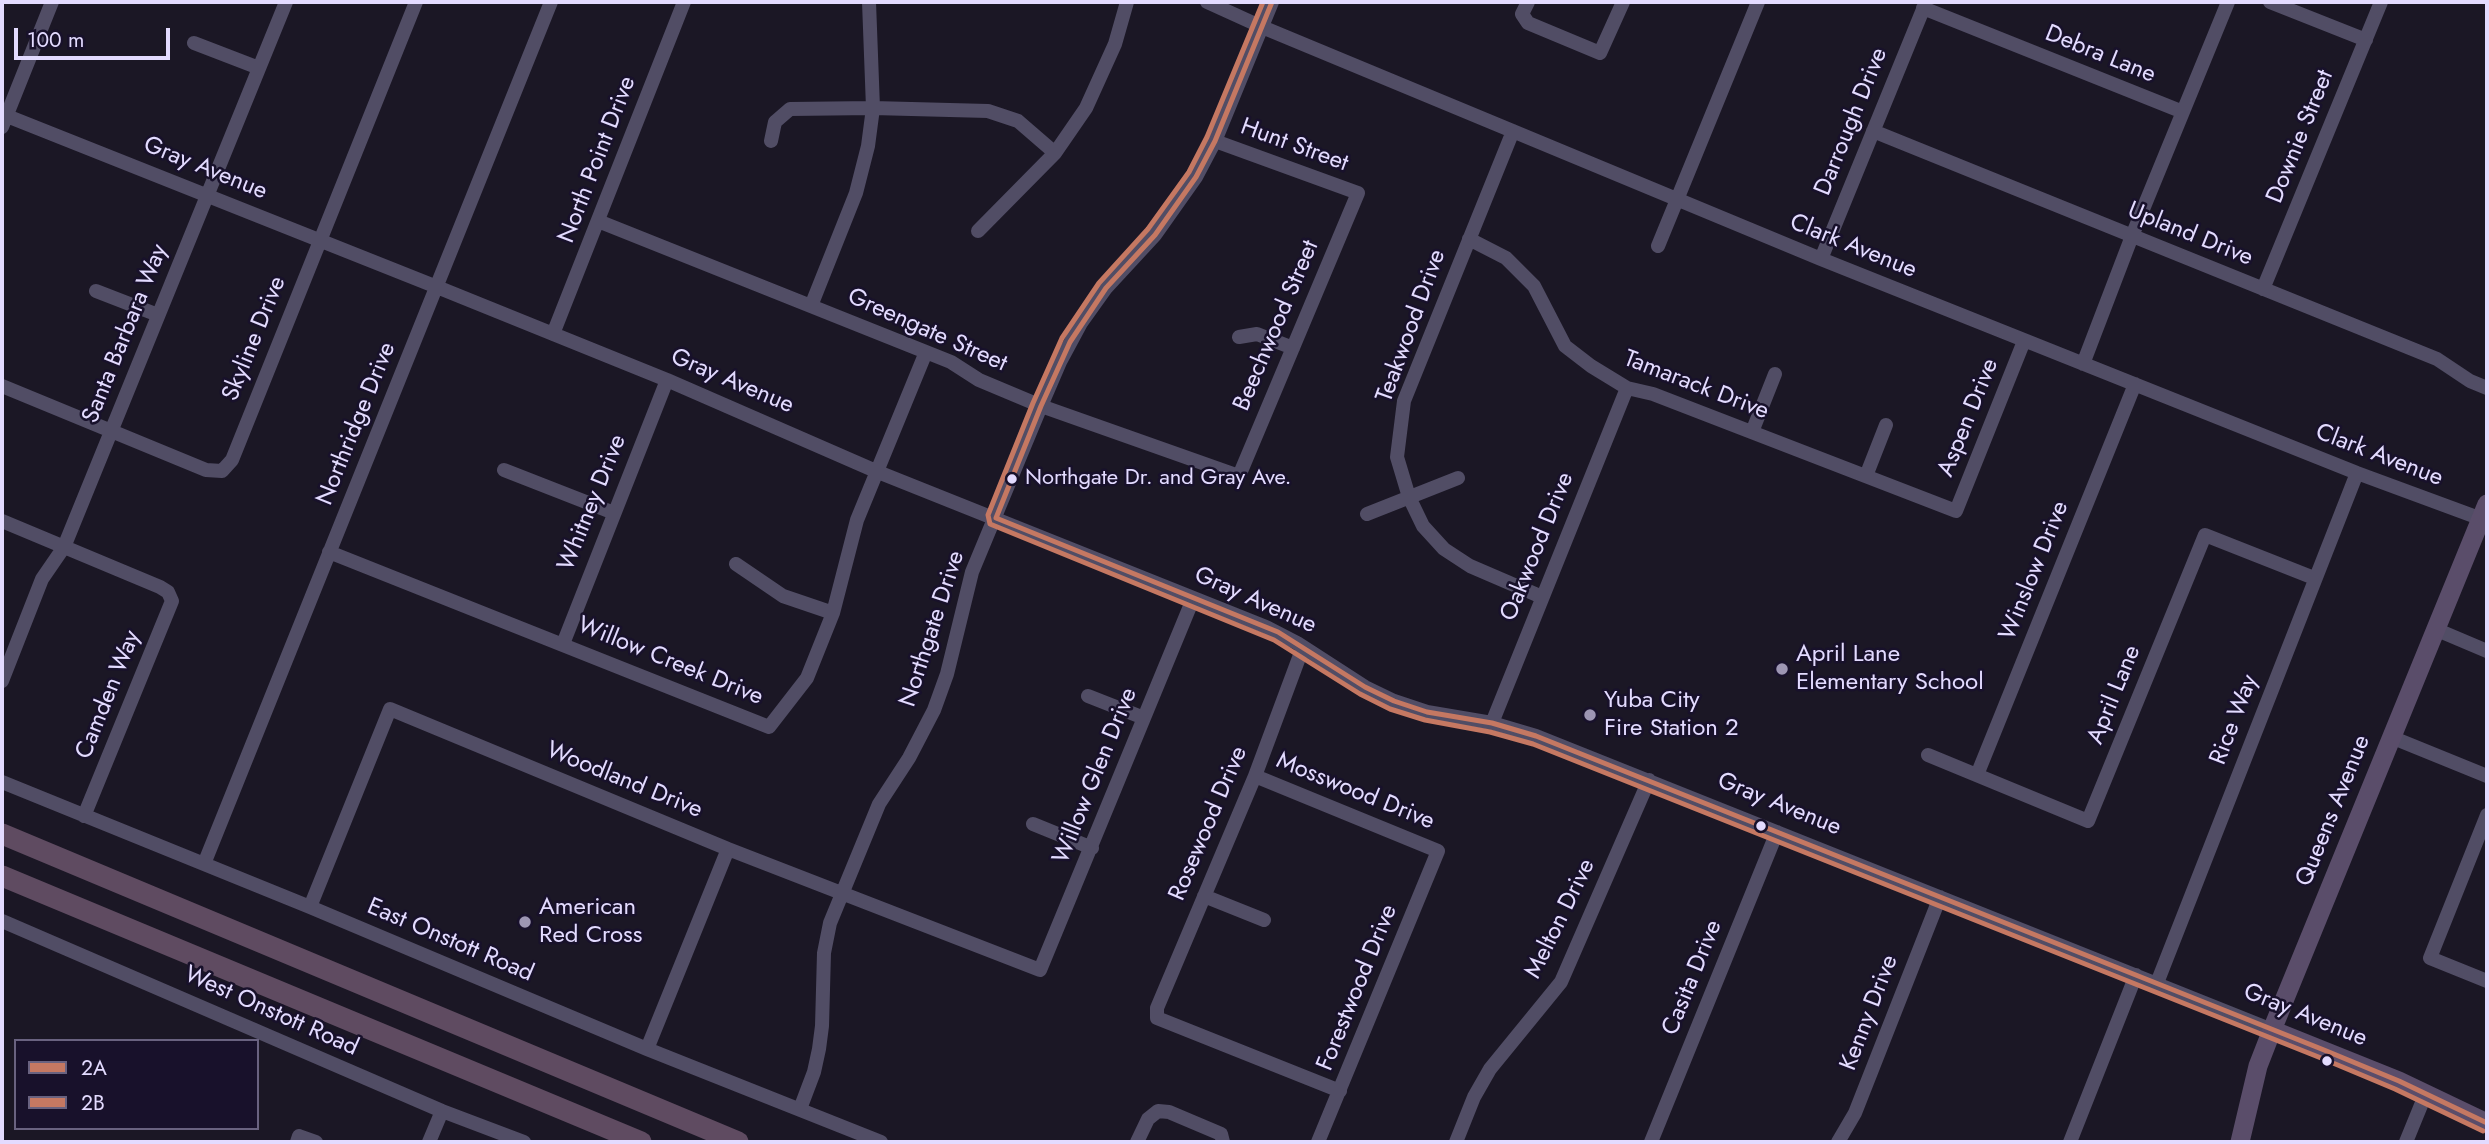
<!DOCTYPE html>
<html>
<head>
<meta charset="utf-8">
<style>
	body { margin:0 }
	#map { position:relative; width:2489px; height:1144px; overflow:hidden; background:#1b1725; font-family:Jost,sans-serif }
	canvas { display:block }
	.frame { position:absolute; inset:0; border:4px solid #e3dbff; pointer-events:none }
	.legend { position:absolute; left:14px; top:1039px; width:245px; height:91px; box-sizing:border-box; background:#18112b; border:2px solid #696280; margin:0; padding:9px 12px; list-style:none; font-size:21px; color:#e3dbff }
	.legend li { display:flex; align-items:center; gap:14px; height:35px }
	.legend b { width:35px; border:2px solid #696280 }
	.scale { position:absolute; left:14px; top:28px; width:156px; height:32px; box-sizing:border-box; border:4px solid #e3dbff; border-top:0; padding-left:9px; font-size:21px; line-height:24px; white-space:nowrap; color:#e3dbff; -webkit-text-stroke:5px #18112b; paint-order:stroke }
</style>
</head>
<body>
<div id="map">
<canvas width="2489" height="1144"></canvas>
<div class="frame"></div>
<ul class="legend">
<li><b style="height:9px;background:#c57862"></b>2A</li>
<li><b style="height:9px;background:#c57862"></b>2B</li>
</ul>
<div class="scale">100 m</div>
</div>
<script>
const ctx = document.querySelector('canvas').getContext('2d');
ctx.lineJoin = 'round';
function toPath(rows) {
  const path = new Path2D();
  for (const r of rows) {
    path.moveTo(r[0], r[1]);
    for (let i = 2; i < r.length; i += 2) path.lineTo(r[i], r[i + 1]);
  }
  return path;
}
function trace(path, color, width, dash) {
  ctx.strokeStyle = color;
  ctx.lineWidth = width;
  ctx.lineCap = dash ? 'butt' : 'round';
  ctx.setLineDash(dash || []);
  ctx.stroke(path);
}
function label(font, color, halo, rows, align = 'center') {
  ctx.font = font + ' Jost,sans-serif';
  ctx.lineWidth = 5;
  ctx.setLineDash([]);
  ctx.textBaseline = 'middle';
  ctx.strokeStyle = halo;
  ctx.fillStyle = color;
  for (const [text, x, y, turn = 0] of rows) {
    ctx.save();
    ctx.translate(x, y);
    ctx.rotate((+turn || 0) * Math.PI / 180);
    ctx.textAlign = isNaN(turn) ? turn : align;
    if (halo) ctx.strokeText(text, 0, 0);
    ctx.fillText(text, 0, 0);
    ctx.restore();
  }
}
const minor = toPath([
	[1207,2,1262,27,1821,259,2357,473,2487,521],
	[1528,2,1522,14,1528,23,1600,53,1623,2],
	[2270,2,2366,40],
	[1923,8,2183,112],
	[194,43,259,68],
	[2,114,437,287,667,380,878,472,1266,627,1297,643,1365,687,1394,701,1427,712,1492,723,1536,736,2272,1030],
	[2,127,52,2],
	[1513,131,1404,401,1397,457,1409,497,1423,526,1444,549,1470,566,1542,597],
	[1873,131,2437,359,2470,381,2487,388],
	[771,141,775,122,790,109,873,108,988,111,1018,121,1055,153],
	[598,221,951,362,979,380,1041,406,1239,476,1358,193,1215,141],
	[978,231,1055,153,1086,108,1115,44,1127,2],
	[1469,239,1506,258,1534,286,1565,346,1591,366,1627,388,1653,394,1956,511,2024,341],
	[1658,246,1758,2],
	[1821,259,1926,2],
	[2263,289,2381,2],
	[96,291,158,315],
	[811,306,856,193,868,146,873,108,869,2],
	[553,334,684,2],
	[1239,337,1257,334,1293,348],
	[2083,364,2132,236,2228,2],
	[2,386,206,470,222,471,232,460,416,2],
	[1752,432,1775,374],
	[504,470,614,513],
	[1866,476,1886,425],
	[1367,514,1458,478],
	[2,521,160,587,168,592,172,601,84,816],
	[329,552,769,727,807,678,833,613,857,520,926,352],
	[736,564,783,596,833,613],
	[2435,629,2487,651],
	[563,644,667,380],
	[1303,647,1255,776,1157,1008,1157,1018,1340,1091],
	[2,681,42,579,64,547,286,2],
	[1088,696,1144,718],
	[1492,723,1627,388],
	[2391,737,2487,776],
	[1928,755,2088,821,2205,535,2314,578],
	[1977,775,2135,384],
	[1255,776,1438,851,1318,1142],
	[2,782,310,907,647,1049,881,1142],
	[2487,815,2430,958,2487,981],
	[1033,824,1092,848],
	[204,864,551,2],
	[1204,896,1264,920],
	[310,907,390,709,728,849,1040,970,1193,599],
	[2,921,442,1111,524,1142],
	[2157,983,2357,473],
	[647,1049,728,849],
	[800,1109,814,1072,819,1049,822,1026,824,953,830,923,879,804,909,758,934,710,947,674,972,572,1041,406,1060,362,1081,323,1106,288,1155,235,1196,177,1215,141,1272,2],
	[297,1142,299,1136,316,1142],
	[429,1142,442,1111],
	[1137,1142,1148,1119,1158,1111,1169,1112,1221,1134,1223,1142],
	[1456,1142,1474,1097,1490,1069,1561,982,1649,780],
	[1651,1142,1777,832],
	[1838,1142,1855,1113,1940,897],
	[2070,1142,2136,975],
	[2406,1142,2426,1093]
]);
const major = toPath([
	[2272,1030,2399,1081,2487,1123],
	[2240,1142,2258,1066,2272,1030,2487,504]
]);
const highway = toPath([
	[2,834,738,1142],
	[2,876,641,1142]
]);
const bus1 = toPath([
	[1272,2,1215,141,1196,177,1155,235,1106,288,1070,342,1041,406,996,518,1278,632,1365,687,1394,701,1427,712,1492,723,1536,736,2324,1050,2399,1081,2487,1123]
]);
const bus2 = toPath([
	[1263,2,1207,137,1189,172,1148,229,1099,283,1062,338,1033,403,988,515,990,524,1274,640,1360,694,1390,709,1425,720,1490,732,1533,744,2321,1058,2395,1089,2483,1131]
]);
const markers = [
	[1012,479,6,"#e3dbff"],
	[1782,669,7,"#9d96b3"],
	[1590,715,7,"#9d96b3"],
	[1761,826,6,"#e3dbff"],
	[525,922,7,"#9d96b3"],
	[2327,1061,6,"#e3dbff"]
];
const busNames = [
	["Northgate Dr. and Gray Ave.",1025,479]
];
const streetNames = [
	["Debra Lane",2100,55,22],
	["Darrough Drive",1852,122,-68],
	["Downie Street",2301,137,-68],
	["Hunt Street",1294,146,20],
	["North Point Drive",598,160,-69],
	["Gray Avenue",205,169,22],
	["Upland Drive",2190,235,22],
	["Clark Avenue",1853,247,22],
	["Beechwood Street",1277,326,-67],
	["Teakwood Drive",1412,326,-70],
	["Greengate Street",927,331,24],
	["Santa Barbara Way",126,334,-68],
	["Skyline Drive",255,339,-68],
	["Gray Avenue",732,382,23],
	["Tamarack Drive",1696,386,21],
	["Aspen Drive",1969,418,-68],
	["Northridge Drive",357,424,-68],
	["Clark Avenue",2379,456,21],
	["Whitney Drive",593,503,-68],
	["Oakwood Drive",1538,547,-68],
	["Winslow Drive",2035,571,-68],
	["Gray Avenue",1255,601,24],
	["Northgate Drive",933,629,-72],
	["Willow Creek Drive",670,662,22],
	["Camden Way",109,695,-68],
	["April Lane",2115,695,-68],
	["Rice Way",2235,720,-69],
	["Willow Glen Drive",1096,776,-68],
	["Woodland Drive",624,781,22],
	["Mosswood Drive",1355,792,22],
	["Gray Avenue",1779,805,22],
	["Queens Avenue",2334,811,-68],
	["Rosewood Drive",1209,824,-67],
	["Melton Drive",1561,919,-64],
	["East Onstott Road",450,941,23],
	["Casita Drive",1693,978,-68],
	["Forestwood Drive",1358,988,-68],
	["West Onstott Road",271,1012,24],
	["Kenny Drive",1870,1013,-69],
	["Gray Avenue",2305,1016,22]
];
const poiNames = [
	["April Lane",1796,655],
	["Elementary School",1796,683],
	["Yuba City",1604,701],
	["Fire Station 2",1604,729],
	["American",539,908],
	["Red Cross",539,936]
];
trace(minor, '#514d65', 14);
trace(major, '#5a4d6a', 19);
trace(highway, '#5f4b61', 21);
trace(bus1, '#c57862', 5);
trace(bus2, '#c57862', 5);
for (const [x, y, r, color] of markers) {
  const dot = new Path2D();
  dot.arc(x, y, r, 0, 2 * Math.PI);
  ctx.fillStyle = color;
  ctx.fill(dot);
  trace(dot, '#18112b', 2.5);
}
label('22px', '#e3dbff', '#18112b', busNames, 'left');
label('24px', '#e3dbff', '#18112b', streetNames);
label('24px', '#e3dbff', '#18112b', poiNames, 'left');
</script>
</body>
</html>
